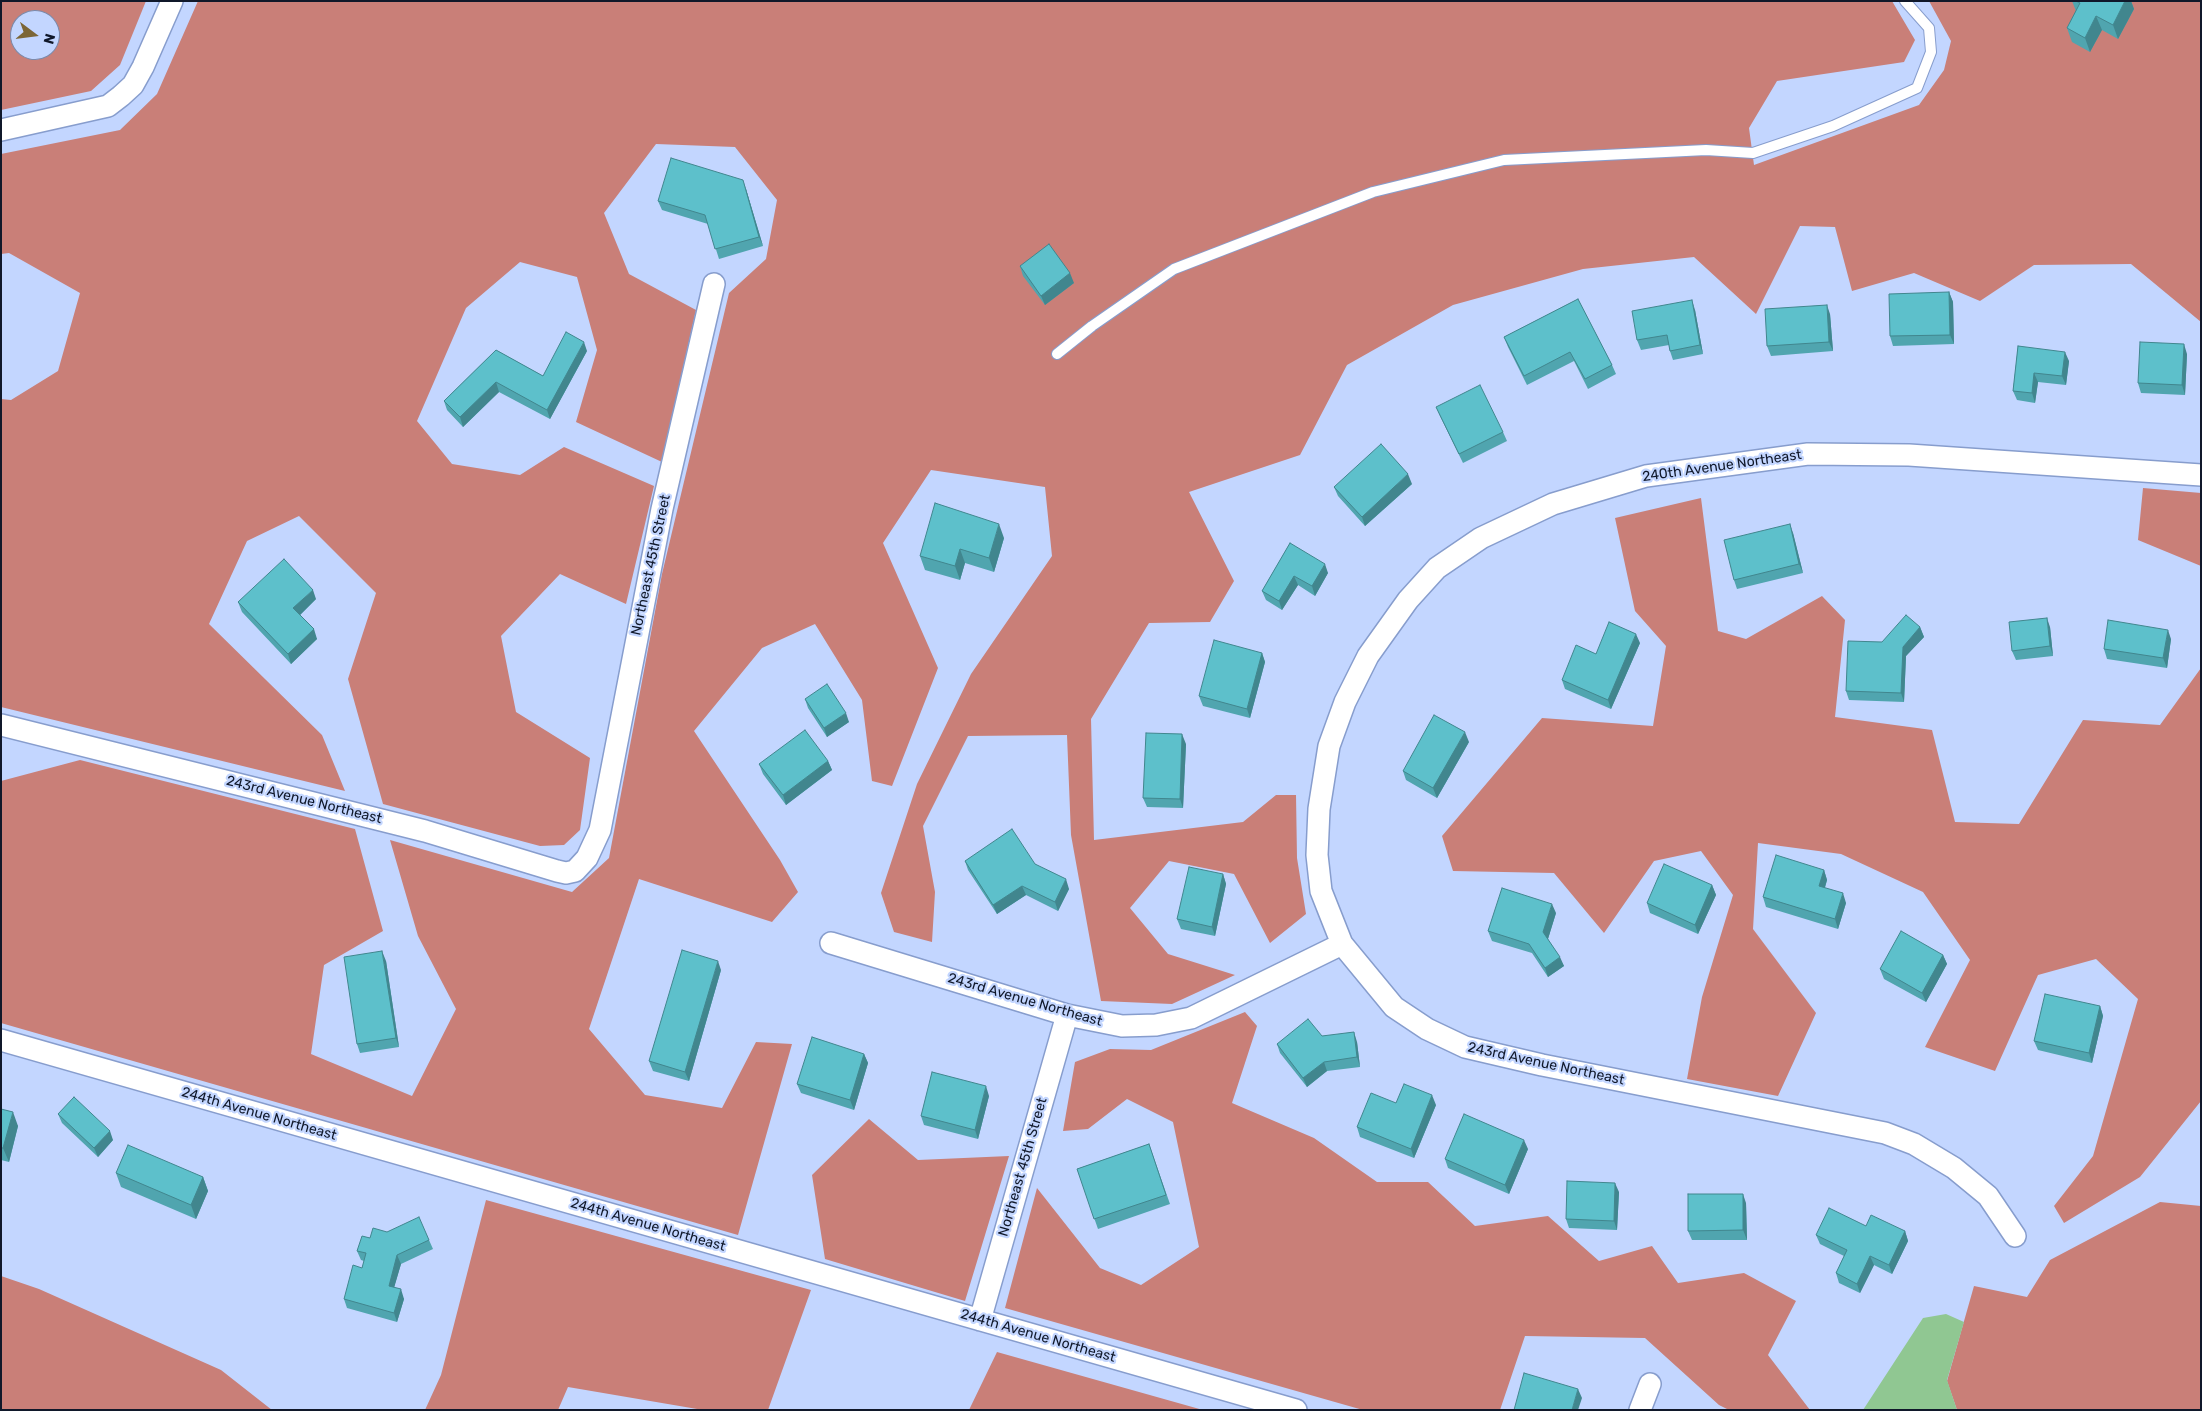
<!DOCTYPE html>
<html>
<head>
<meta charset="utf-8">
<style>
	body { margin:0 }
	#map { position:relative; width:2202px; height:1411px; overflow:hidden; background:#c3d6ff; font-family:Rubik,sans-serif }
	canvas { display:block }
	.frame { position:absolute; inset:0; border:2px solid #10182a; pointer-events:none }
	.north { position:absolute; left:10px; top:10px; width:50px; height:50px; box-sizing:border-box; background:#c3d6ff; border:1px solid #7b8aaa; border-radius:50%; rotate:105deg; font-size:14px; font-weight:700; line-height:20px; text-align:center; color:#10182a }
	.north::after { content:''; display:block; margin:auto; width:18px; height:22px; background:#7c6636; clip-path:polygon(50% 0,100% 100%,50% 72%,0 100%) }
</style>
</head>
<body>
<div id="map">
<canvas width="2202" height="1411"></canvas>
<div class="frame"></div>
<div class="north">N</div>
</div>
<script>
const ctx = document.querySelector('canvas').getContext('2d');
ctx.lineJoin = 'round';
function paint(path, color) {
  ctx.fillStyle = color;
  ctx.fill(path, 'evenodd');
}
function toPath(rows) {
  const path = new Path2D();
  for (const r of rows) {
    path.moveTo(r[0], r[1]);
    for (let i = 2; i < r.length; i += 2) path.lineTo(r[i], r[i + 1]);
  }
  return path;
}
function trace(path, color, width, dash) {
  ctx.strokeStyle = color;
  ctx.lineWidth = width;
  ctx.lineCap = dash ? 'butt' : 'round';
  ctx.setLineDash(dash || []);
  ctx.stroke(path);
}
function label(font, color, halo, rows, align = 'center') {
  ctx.font = font + ' Rubik,sans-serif';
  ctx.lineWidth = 4.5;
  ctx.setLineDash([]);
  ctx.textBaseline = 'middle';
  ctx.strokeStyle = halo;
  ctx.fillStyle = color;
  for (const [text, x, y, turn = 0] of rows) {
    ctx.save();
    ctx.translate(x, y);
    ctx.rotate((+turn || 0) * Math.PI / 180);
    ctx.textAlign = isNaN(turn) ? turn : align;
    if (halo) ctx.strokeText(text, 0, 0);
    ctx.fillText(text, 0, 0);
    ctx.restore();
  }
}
const forest = toPath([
	[1,1,146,1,120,65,91,91,1,110],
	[20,20,50,20,50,50,20,50],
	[198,1,1892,1,1915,40,1904,62,1777,81,1749,128,1754,165,1919,105,1944,70,1951,41,1929,1,2201,1,2201,322,2131,264,2034,265,1980,301,1914,273,1852,291,1835,227,1800,226,1756,314,1694,257,1583,269,1453,305,1347,365,1300,455,1189,492,1234,581,1210,622,1149,623,1091,719,1094,840,1243,822,1276,795,1296,795,1297,858,1306,914,1270,943,1234,874,1169,861,1130,908,1168,954,1235,975,1172,1004,1101,1001,1071,835,1067,735,968,736,923,826,935,892,932,942,894,932,881,893,917,784,971,674,1052,556,1045,487,931,470,883,543,938,668,892,786,872,781,862,700,815,624,762,648,694,731,780,860,798,892,772,922,639,879,589,1029,645,1095,722,1108,756,1042,792,1044,738,1235,1,1023,1,781,80,760,355,829,383,931,324,965,311,1054,412,1096,456,1009,418,936,390,840,572,892,609,858,662,574,729,293,766,259,777,200,735,147,656,144,604,213,629,274,696,310,662,462,576,422,597,350,577,277,520,262,466,308,417,421,452,464,520,475,564,447,654,486,626,604,560,574,501,636,516,712,590,758,580,830,564,845,540,846,383,804,348,679,376,593,299,516,247,541,209,624,322,735,345,791,1,707,1,399,11,400,58,371,80,293,9,253,1,254,1,154,120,130,157,94],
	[2143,488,2201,493,2201,566,2138,540],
	[1701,498,1718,631,1746,639,1822,596,1845,620,1835,717,1932,730,1955,822,2019,824,2083,720,2160,725,2201,668,2201,1101,2140,1177,2064,1223,2054,1206,2093,1156,2138,999,2096,959,2038,975,1995,1071,1925,1047,1970,960,1923,892,1841,854,1758,843,1753,929,1816,1013,1778,1096,1687,1079,1702,997,1733,895,1701,851,1654,861,1604,933,1554,873,1453,871,1442,836,1542,718,1653,726,1666,646,1635,611,1615,518],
	[1245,1012,1257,1026,1232,1103,1314,1138,1377,1182,1428,1182,1475,1226,1548,1216,1599,1261,1652,1246,1678,1283,1744,1273,1796,1301,1768,1355,1810,1410,1729,1410,1719,1405,1645,1338,1525,1336,1500,1410,1363,1410,1005,1308,1037,1188,1100,1268,1141,1285,1199,1247,1173,1122,1127,1099,1088,1129,1063,1131,1075,1062,1110,1049,1151,1050],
	[869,1119,918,1160,1009,1156,965,1301,825,1259,812,1175],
	[486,1200,811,1290,768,1410,703,1410,568,1387,558,1410,425,1410,441,1375],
	[2160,1202,2201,1206,2201,1410,1957,1410,1947,1381,1974,1286,2027,1297,2050,1260],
	[1,1276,39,1289,221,1370,272,1410,1,1410],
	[997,1352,1203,1410,969,1410]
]);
const water = toPath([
	[1946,1314,1964,1322,1947,1380,1957,1410,1863,1410,1923,1318]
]);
const service = toPath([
	[1057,354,1092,326,1174,269,1373,192,1504,160,1706,150,1753,153,1833,126,1917,88,1931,52,1929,28,1905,1]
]);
const minor = toPath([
	[1,130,108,106,121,96,133,85,143,67,172,1],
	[1,725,425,831,557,871,566,873,575,871,587,858,600,830,662,509,714,284],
	[831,943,1067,1015,1122,1026,1156,1025,1191,1018,1342,944,1394,1007,1427,1029,1465,1047,1542,1065,1885,1133,1914,1144,1954,1168,1988,1196,2015,1236],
	[1342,944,1321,891,1317,855,1319,809,1329,746,1345,702,1368,656,1408,600,1437,568,1481,538,1553,504,1646,476,1808,454,1909,455,2201,475],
	[1,1040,1296,1410],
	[980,1320,1067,1015],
	[1640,1410,1650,1384]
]);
const wall = toPath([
	[2072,1,2131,1,2134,9,2118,39,2102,30,2090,52,2072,42,2067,28,2076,11],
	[746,189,763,246,719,259,708,224,662,210,658,201],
	[1020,266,1074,283,1045,305,1023,276],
	[1949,292,1953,302,1954,344,1893,346,1890,336],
	[1578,299,1612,365,1616,374,1588,389,1574,361,1527,385,1508,347,1504,337],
	[1695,310,1703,354,1673,360,1670,351,1669,345,1641,350,1637,340],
	[1830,314,1833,351,1771,356,1767,346],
	[2018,346,2069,361,2066,385,2038,382,2035,403,2017,400,2013,391],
	[496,350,543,376,587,351,550,419,499,392,463,427,447,410,444,401],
	[2187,354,2185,395,2141,393,2138,383],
	[1436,407,1503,432,1507,441,1463,463,1440,416],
	[1412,484,1365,526,1338,496,1334,487],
	[1793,533,1803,573,1737,589,1734,580],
	[1004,538,994,572,965,563,960,580,925,570,920,556],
	[1290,543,1328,573,1315,596,1298,585,1282,610,1266,600,1262,591],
	[316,599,300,615,317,639,291,664,242,612,238,602],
	[1920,627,1924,637,1906,656,1904,702,1849,700,1846,691,1882,642],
	[2050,627,2053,656,2016,660,2012,651],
	[2171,639,2167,668,2107,659,2104,649],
	[1640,643,1611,709,1565,689,1562,680,1596,654],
	[1262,653,1265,662,1250,718,1203,706,1199,696],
	[805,699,849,722,827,737,808,708],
	[1469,742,1437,798,1406,780,1403,771],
	[1186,744,1183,808,1147,807,1143,798],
	[828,761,832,770,786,805,763,774,759,764],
	[965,861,1035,864,1069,889,1058,911,1026,895,997,914,968,870],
	[1824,870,1827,880,1825,888,1846,903,1838,929,1766,907,1763,897],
	[1223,874,1226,884,1215,936,1181,929,1177,919],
	[1712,885,1716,895,1698,934,1650,913,1647,903],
	[1556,913,1548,939,1564,966,1548,977,1532,953,1492,941,1488,931],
	[1943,955,1947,964,1926,1002,1884,979,1880,969],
	[386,961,399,1047,360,1053,357,1044],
	[721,970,689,1081,653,1071,649,1061],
	[2100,1006,2103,1016,2092,1063,2038,1050,2034,1041],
	[1322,1036,1357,1042,1360,1067,1327,1071,1307,1087,1280,1053,1277,1044],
	[864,1054,868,1063,854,1110,801,1093,797,1084],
	[989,1096,978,1139,924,1125,921,1116],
	[1396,1103,1436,1105,1414,1158,1360,1137,1357,1127],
	[1,1109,18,1126,9,1162,1,1160],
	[58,1114,113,1140,98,1157,62,1123],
	[1149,1144,1170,1204,1098,1229,1077,1169],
	[1528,1149,1509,1194,1448,1168,1445,1159],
	[116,1173,203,1177,208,1191,196,1219,121,1187],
	[1619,1192,1617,1230,1569,1228,1566,1219],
	[1746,1203,1747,1240,1692,1240,1688,1231],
	[1866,1226,1905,1231,1908,1241,1892,1274,1874,1265,1860,1293,1839,1283,1836,1273,1844,1256,1820,1244,1816,1235],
	[387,1232,429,1240,433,1249,401,1264,394,1287,404,1299,397,1322,347,1308,344,1299,362,1268,364,1261,361,1260,357,1251]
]);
const shadedWall = toPath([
	[2125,1,2131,1,2134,9,2118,39,2113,25],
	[2096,16,2102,30,2090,52,2085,38],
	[743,180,746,189,763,246,759,237],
	[1070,273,1074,283,1045,305,1041,296],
	[1949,292,1953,302,1954,344,1950,335],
	[1692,300,1695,310,1703,354,1700,345],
	[1827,305,1830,314,1833,351,1829,342],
	[584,342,587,351,550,419,547,410],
	[2184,344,2187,354,2185,395,2182,385],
	[2065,352,2069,361,2066,385,2062,376],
	[2034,373,2038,382,2035,403,2032,393],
	[496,382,499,392,463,427,460,417],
	[1408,474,1412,484,1365,526,1362,517],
	[999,524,1004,538,994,572,989,558],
	[1790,524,1793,533,1803,573,1799,564],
	[960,549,965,563,960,580,955,566],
	[1325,564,1328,573,1315,596,1312,586],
	[1294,576,1298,585,1282,610,1279,601],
	[313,590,316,599,297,618,293,608],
	[2047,618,2050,627,2053,656,2050,646],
	[1920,627,1924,637,1906,656,1904,702,1901,693,1903,647],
	[314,629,317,639,291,664,288,654],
	[2168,630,2171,639,2167,668,2163,658],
	[1636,634,1640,643,1611,709,1608,700],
	[1262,653,1265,662,1250,718,1247,709],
	[846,713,849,722,827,737,824,728],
	[1465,732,1469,742,1437,798,1433,788],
	[1182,734,1186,744,1183,808,1180,799],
	[828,761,832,770,786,805,783,795],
	[1824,870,1827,880,1822,896,1819,886],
	[1223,874,1226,884,1215,936,1212,927],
	[1066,879,1069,889,1058,911,1055,902],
	[1712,885,1716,895,1698,934,1695,925],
	[1022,886,1026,895,997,914,993,905],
	[1843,893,1846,903,1838,929,1835,919],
	[1552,904,1556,913,1547,942,1543,932],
	[382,951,386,961,399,1047,396,1038],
	[1943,955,1947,964,1926,1002,1922,993],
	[1560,957,1564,966,1548,977,1545,968],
	[718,961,721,970,689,1081,685,1072],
	[2100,1006,2103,1016,2092,1063,2089,1053],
	[1354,1032,1357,1042,1360,1067,1357,1057],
	[864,1054,868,1063,854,1110,850,1100],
	[1324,1062,1327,1071,1307,1087,1303,1078],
	[986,1086,989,1096,978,1139,975,1130],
	[1432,1095,1436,1105,1414,1158,1411,1149],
	[13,1112,18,1126,9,1162,3,1148],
	[110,1131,113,1140,98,1157,94,1148],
	[1524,1140,1528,1149,1509,1194,1505,1185],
	[203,1177,208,1191,196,1219,191,1205],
	[1615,1183,1619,1192,1617,1230,1614,1221],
	[1743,1194,1746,1203,1747,1240,1743,1230],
	[1905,1231,1908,1241,1892,1274,1889,1265],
	[397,1255,401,1264,392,1295,389,1286],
	[1870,1256,1874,1265,1860,1293,1857,1284],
	[401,1289,404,1299,397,1322,394,1313],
	[1578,1389,1582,1398,1578,1410,1572,1410]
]);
const building = toPath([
	[2076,1,2125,1,2113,25,2096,16,2085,38,2067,28,2080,3,2076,1],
	[671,158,743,180,759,237,715,249,705,215,658,201,671,158],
	[1049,244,1070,273,1041,296,1020,266,1049,244],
	[1949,292,1950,335,1890,336,1889,294,1949,292],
	[1578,299,1612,365,1585,379,1570,352,1524,376,1504,337,1578,299],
	[1692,300,1700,345,1670,351,1667,335,1637,340,1632,311,1692,300],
	[1827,305,1829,342,1767,346,1765,309,1827,305],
	[566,332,584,342,547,410,496,382,460,417,444,401,496,350,543,376,566,332],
	[2140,342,2184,344,2182,385,2138,383,2140,342],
	[2018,346,2065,352,2062,376,2034,373,2032,393,2013,391,2018,346],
	[1480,385,1503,432,1459,454,1436,407,1480,385],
	[1381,444,1408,474,1362,517,1334,487,1381,444],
	[935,503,999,524,989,558,960,549,955,566,920,556,935,503],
	[1790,524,1799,564,1734,580,1724,540,1790,524],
	[1290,543,1325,564,1312,586,1294,576,1279,601,1262,591,1290,543],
	[284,559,313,590,293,608,314,629,288,654,238,602,284,559],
	[1906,615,1920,627,1903,647,1901,693,1846,691,1848,641,1882,642,1906,615],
	[2047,618,2050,646,2012,651,2009,622,2047,618],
	[2108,620,2168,630,2163,658,2104,649,2108,620],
	[1609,622,1636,634,1608,700,1562,680,1576,645,1596,654,1609,622],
	[1214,640,1262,653,1247,709,1199,696,1214,640],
	[827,684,846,713,824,728,805,699,827,684],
	[1434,715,1465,732,1433,788,1403,771,1434,715],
	[805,730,828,761,783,795,759,764,805,730],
	[1146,733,1182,734,1180,799,1143,798,1146,733],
	[1012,829,1035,864,1066,879,1055,902,1022,886,993,905,965,861,1012,829],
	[1776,855,1824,870,1819,886,1843,893,1835,919,1763,897,1776,855],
	[1664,864,1712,885,1695,925,1647,903,1664,864],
	[1189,867,1223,874,1212,927,1177,919,1189,867],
	[1502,888,1552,904,1543,932,1560,957,1545,968,1529,944,1488,931,1502,888],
	[1901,931,1943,955,1922,993,1880,969,1901,931],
	[682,950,718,961,685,1072,649,1061,682,950],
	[382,951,396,1038,357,1044,344,957,382,951],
	[2045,994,2100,1006,2089,1053,2034,1041,2045,994],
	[1308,1019,1322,1036,1354,1032,1357,1057,1324,1062,1303,1078,1277,1044,1308,1019],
	[812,1037,864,1054,850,1100,797,1084,812,1037],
	[932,1072,986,1086,975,1130,921,1116,932,1072],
	[1404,1084,1432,1095,1411,1149,1357,1127,1371,1093,1396,1103,1404,1084],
	[74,1097,110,1131,94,1148,58,1114,74,1097],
	[1,1109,13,1112,3,1148,1,1148,1,1109],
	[1464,1114,1524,1140,1505,1185,1445,1159,1464,1114],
	[1149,1144,1166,1195,1094,1219,1077,1169,1149,1144],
	[128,1145,203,1177,191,1205,116,1173,128,1145],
	[1567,1181,1615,1183,1614,1221,1566,1219,1567,1181],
	[1688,1194,1743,1194,1743,1230,1688,1231,1688,1194],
	[1829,1208,1866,1226,1871,1215,1905,1231,1889,1265,1870,1256,1857,1284,1836,1273,1847,1250,1816,1235,1829,1208],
	[419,1217,429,1240,397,1255,389,1286,401,1289,394,1313,344,1299,353,1265,362,1268,366,1253,357,1251,362,1236,370,1238,373,1228,387,1232,419,1217],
	[1524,1373,1578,1389,1572,1410,1514,1410,1524,1373]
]);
const streetNames = [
	["240th Avenue Northeast",1722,466,-8],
	["Northeast 45th Street",651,565,-78],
	["243rd Avenue Northeast",304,800,14],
	["243rd Avenue Northeast",1025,1000,16],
	["243rd Avenue Northeast",1546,1064,12],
	["244th Avenue Northeast",259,1114,16],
	["Northeast 45th Street",1023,1167,-74],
	["244th Avenue Northeast",648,1225,16],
	["244th Avenue Northeast",1038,1336,16]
];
paint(forest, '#c97f78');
paint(water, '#90c792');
trace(service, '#879dcd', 12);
trace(minor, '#879dcd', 24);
trace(service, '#fff', 10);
trace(minor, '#fff', 21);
paint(wall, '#50a5af');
paint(shadedWall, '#41868e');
paint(building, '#5dc0cb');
trace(building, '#41868e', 1);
label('14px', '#10182a', '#c3d6ff', streetNames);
</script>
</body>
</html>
